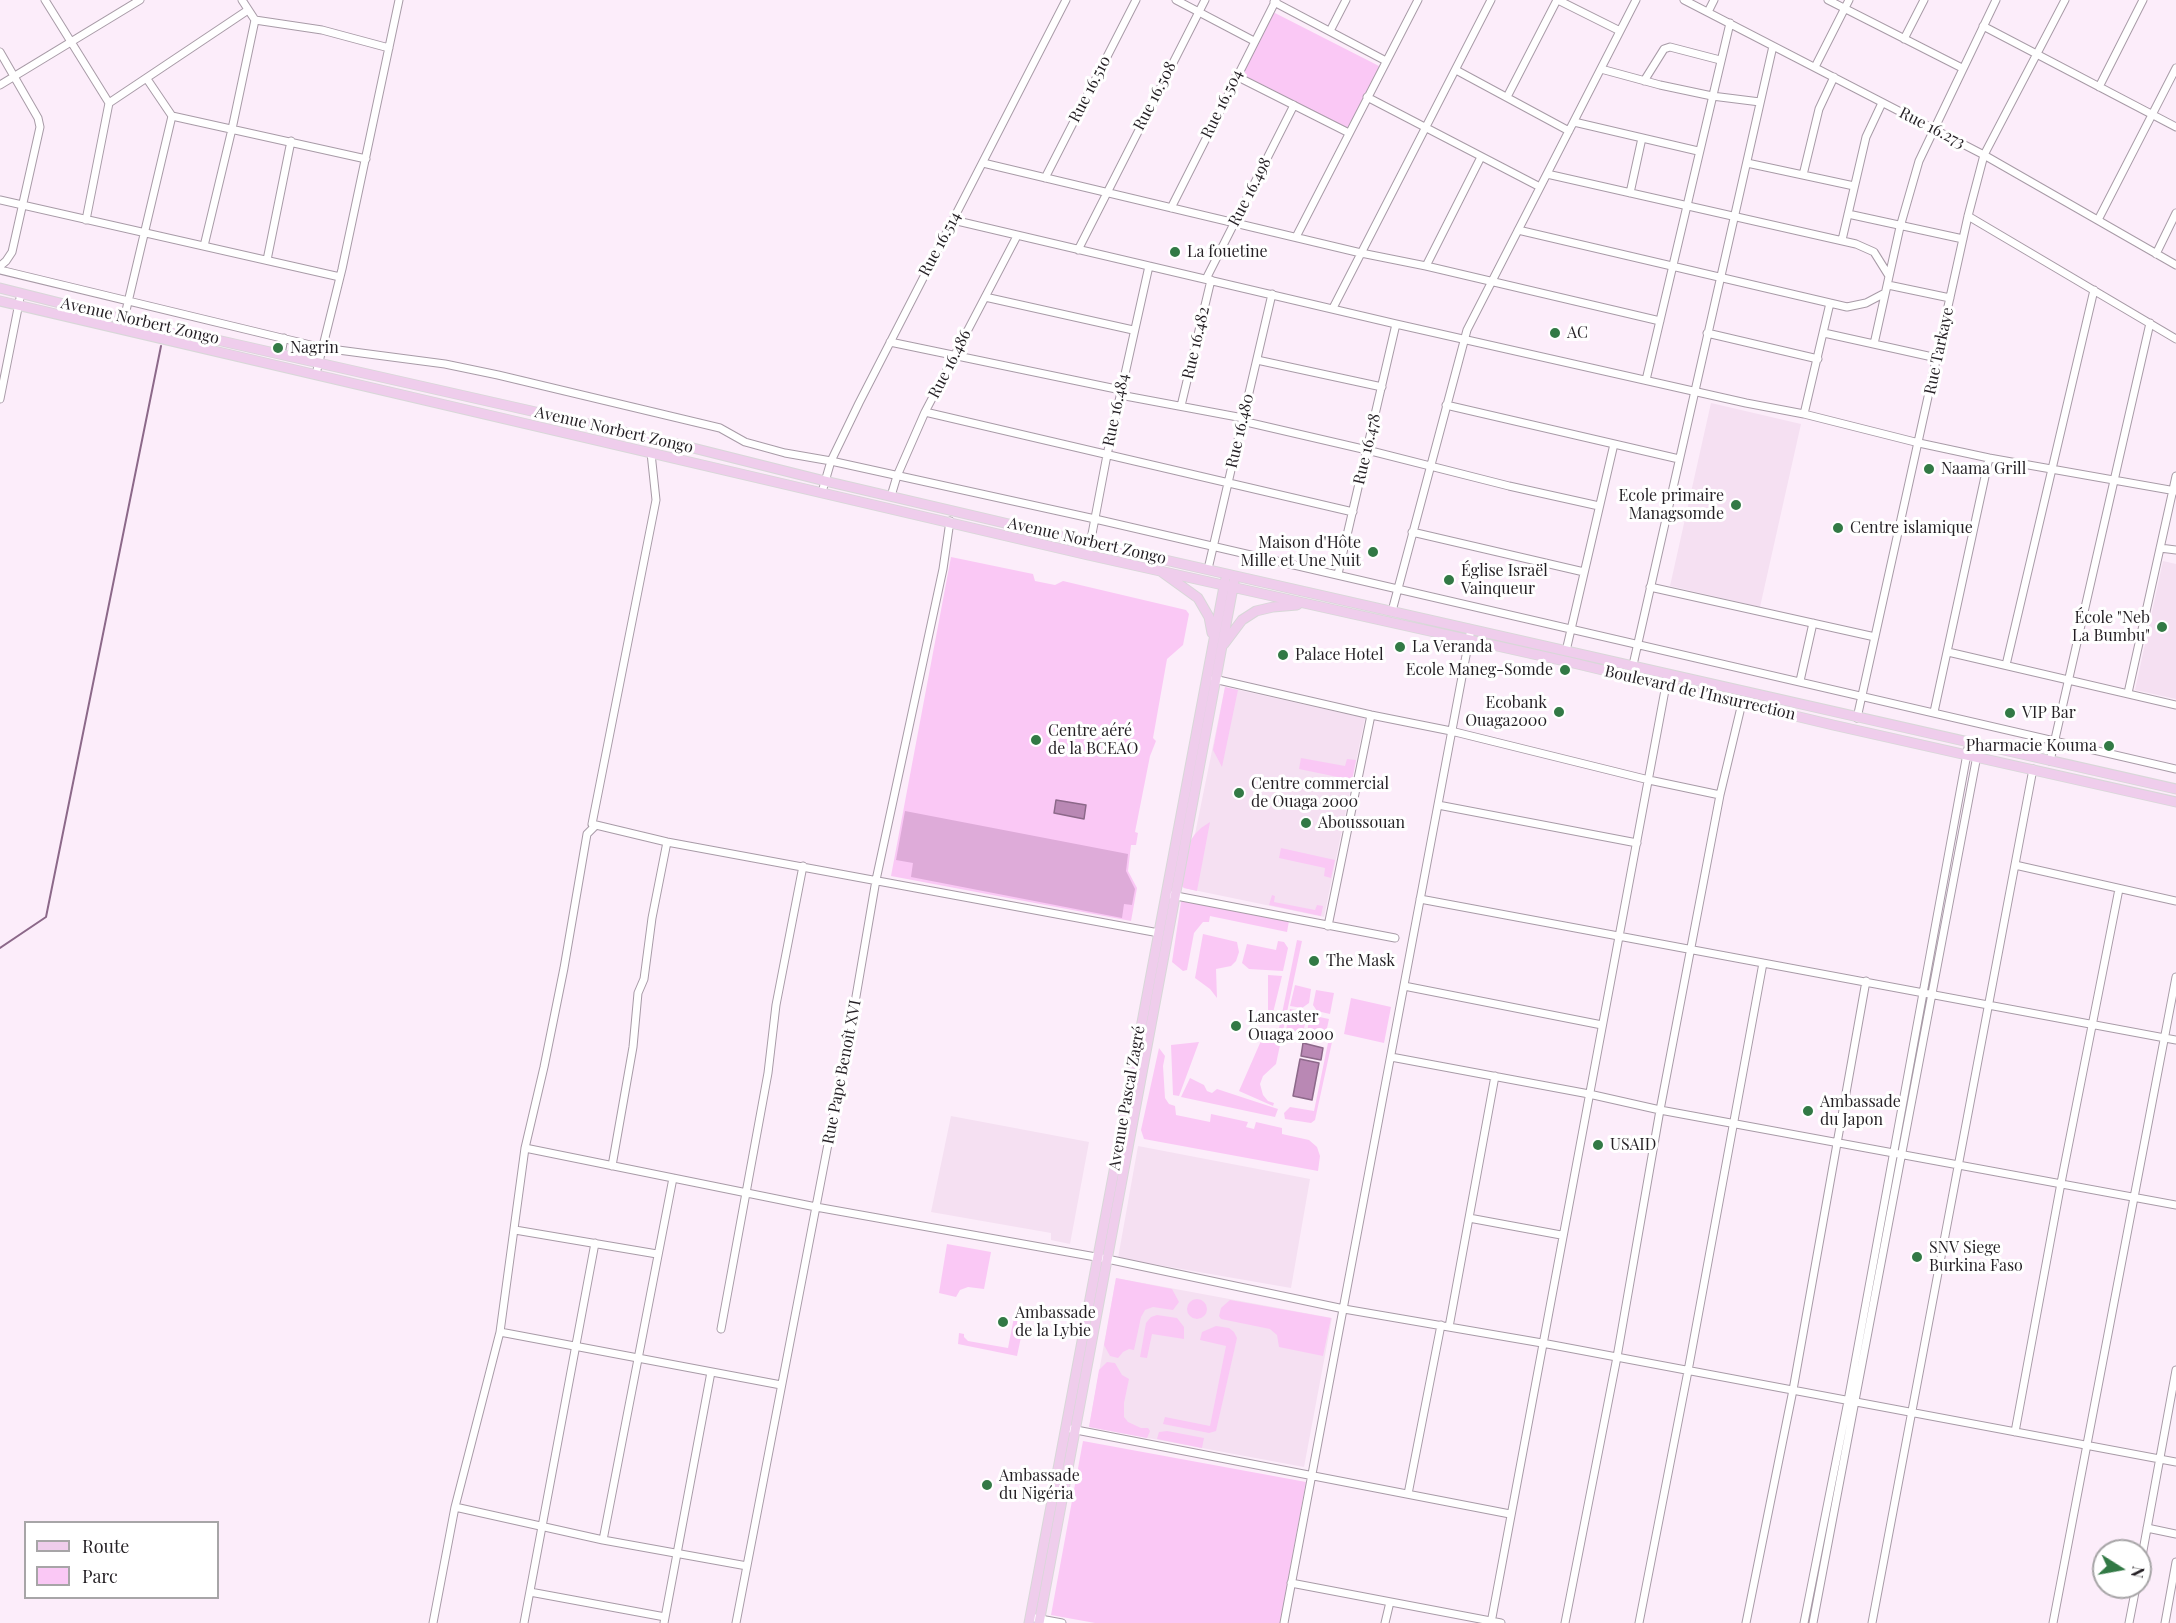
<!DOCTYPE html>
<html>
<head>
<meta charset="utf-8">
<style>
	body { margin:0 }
	#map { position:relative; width:2176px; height:1623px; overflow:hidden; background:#fcedfa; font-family:"Playfair Display",serif }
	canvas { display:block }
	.legend { position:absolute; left:24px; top:1521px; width:195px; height:78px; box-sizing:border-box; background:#fff; border:2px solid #a7a5a7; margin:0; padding:8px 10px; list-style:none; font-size:18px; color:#241f24 }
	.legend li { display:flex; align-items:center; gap:12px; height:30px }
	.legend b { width:30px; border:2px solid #a7a5a7 }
	.north { position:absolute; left:2092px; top:1539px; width:60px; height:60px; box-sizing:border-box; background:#fff; border:2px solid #a7a5a7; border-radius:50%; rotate:101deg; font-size:16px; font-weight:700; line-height:24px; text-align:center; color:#241f24 }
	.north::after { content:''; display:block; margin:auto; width:21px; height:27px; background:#327945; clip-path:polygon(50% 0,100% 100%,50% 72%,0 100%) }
</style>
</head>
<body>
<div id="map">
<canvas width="2176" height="1623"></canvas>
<ul class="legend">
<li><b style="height:8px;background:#efcdec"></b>Route</li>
<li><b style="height:16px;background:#fac8f5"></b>Parc</li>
</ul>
<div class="north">N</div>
</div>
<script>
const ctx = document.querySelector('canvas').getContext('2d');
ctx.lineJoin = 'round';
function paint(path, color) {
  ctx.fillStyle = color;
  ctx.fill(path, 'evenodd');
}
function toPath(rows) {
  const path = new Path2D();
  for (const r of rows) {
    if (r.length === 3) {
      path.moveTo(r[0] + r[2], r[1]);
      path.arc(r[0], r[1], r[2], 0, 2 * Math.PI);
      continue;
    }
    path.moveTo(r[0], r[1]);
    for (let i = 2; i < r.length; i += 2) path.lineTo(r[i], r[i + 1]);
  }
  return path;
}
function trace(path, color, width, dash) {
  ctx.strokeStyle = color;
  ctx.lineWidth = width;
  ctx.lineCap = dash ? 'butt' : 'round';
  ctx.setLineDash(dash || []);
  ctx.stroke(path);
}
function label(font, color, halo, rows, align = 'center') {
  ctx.font = font + ' "Playfair Display",serif';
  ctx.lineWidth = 6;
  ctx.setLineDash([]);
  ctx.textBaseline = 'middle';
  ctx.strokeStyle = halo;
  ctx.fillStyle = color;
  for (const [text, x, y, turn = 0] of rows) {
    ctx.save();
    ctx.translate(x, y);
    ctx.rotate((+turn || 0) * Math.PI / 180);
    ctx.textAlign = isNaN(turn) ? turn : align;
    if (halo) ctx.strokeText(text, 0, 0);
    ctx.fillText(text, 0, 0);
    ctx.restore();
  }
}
const built = toPath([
	[1711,403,1801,424,1760,607,1670,586],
	[2163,561,2176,564,2176,699,2135,690],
	[1225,687,1365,718,1324,917,1184,888,1169,874,1195,834],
	[951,1116,1089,1142,1070,1244,1051,1240,1051,1233,931,1212],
	[1138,1146,1310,1179,1291,1288,1118,1258],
	[1116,1278,1332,1318,1304,1467,1089,1427]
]);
const green = toPath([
	[1273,12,1381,67,1348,130,1241,74],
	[951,557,1033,574,1035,581,1055,585,1063,581,1186,610,1189,614,1183,645,1167,659,1153,738,1156,741,1150,756,1135,832,1138,833,1136,845,1131,845,1128,871,1137,888,1131,921,891,876],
	[1225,687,1238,690,1222,767,1213,750],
	[1301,758,1345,766,1347,759,1356,760,1352,780,1299,769],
	[1210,822,1197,891,1184,888,1169,874,1195,834,1201,828],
	[1281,848,1335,860,1331,878,1324,876,1325,868,1279,858],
	[1272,895,1275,896,1274,902,1315,910,1317,905,1323,906,1321,916,1269,905],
	[1185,899,1289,921,1287,932,1210,916,1209,922,1203,922,1194,933,1187,970,1183,971,1172,962,1181,902],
	[1203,934,1237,942,1239,952,1236,961,1231,966,1216,969,1217,998,1210,989,1195,978],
	[1297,940,1302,941,1276,1064,1263,1076,1260,1084,1263,1095,1268,1101,1274,1103,1273,1106,1239,1091,1264,1034,1271,1034,1272,1038,1277,1038],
	[1278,941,1284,942,1288,948,1283,971,1249,969,1242,963,1247,944,1276,950],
	[1268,975,1282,976,1272,1017,1268,1017],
	[1295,985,1311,989,1309,1003,1302,1008,1290,1006],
	[1316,990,1334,993,1330,1014,1317,1011,1313,1005],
	[1351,998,1391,1007,1384,1043,1344,1034],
	[1290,1009,1302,1011,1306,1019,1303,1033,1286,1030],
	[1315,1016,1329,1019,1325,1037,1307,1033,1309,1019],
	[1199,1042,1179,1096,1173,1095,1171,1045],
	[1332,1042,1315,1120,1311,1123,1285,1119,1284,1113,1290,1107,1314,1111,1328,1043],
	[1159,1048,1165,1056,1163,1066,1165,1098,1169,1104,1175,1106,1176,1115,1210,1122,1211,1114,1248,1122,1246,1127,1254,1129,1256,1122,1282,1128,1282,1134,1309,1140,1317,1147,1320,1156,1318,1171,1144,1139,1141,1130],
	[1190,1078,1204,1085,1207,1091,1212,1093,1217,1089,1278,1109,1275,1117,1181,1097],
	[947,1244,991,1252,984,1289,968,1287,960,1290,956,1297,939,1293],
	[1116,1278,1172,1289,1179,1302,1173,1310,1153,1307,1145,1310,1141,1317,1134,1350,1129,1349,1123,1352,1118,1358,1110,1356,1104,1345],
	[1197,1309,10],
	[1230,1300,1331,1318,1323,1356,1279,1347,1277,1335,1270,1329,1221,1319,1219,1316,1221,1308],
	[1016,1307,1027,1309,1017,1356,958,1344,959,1333,964,1334,964,1337,968,1341,1008,1348],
	[1157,1315,1177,1318,1184,1327,1184,1339,1152,1334,1147,1358,1140,1357,1146,1323,1151,1317],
	[1216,1326,1229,1328,1234,1332,1237,1338,1216,1431,1209,1433,1163,1424,1165,1417,1210,1426,1226,1346,1200,1340,1202,1332],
	[1107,1362,1115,1363,1122,1375,1129,1379,1124,1403,1124,1417,1128,1422,1141,1428,1148,1428,1150,1431,1147,1438,1089,1427,1099,1370],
	[1167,1431,1204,1438,1202,1448,1157,1439,1159,1432],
	[1083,1441,1306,1482,1280,1623,1095,1623,1051,1615]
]);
const forest = toPath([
	[905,811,1128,854,1126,871,1135,889,1132,905,1124,904,1122,918,911,877,913,863,896,860]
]);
const water = toPath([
	[1056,800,1086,805,1084,819,1054,813,1056,800],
	[1303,1043,1323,1048,1321,1060,1301,1056,1303,1043],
	[1300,1059,1319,1063,1312,1100,1293,1096,1300,1059]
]);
const stream = toPath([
	[0,948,46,917,161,346]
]);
const minor = toPath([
	[45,0,109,103,86,220],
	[1176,0,1254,41],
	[1558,0,1620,31],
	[1684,0,1984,155,2176,265],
	[1828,0,1962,68],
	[1274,2,1386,61],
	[1708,12,1714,0],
	[255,20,322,30,389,48],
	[1983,26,2176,127],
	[1330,31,1346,0],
	[1904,39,1924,0],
	[0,52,38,118,40,127,12,252,6,261,0,266],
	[1815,67,1849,0],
	[1601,69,1660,85,1712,96,1760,102],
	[1456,70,1569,131],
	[1236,76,1349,133],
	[147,79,172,116,366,159],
	[1644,81,1664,49,1670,47,1720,60],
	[0,85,140,0],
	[2099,87,2143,0],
	[1367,97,1540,187],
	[1507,97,1557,0],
	[109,103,248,10],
	[1574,122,1698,151],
	[983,163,1361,253,1426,266,1660,321],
	[1747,163,1854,186],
	[1547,174,1856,244,1874,252,1889,276],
	[1803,175,1819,109,1834,77],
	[1045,178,1136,0],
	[1630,193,1642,138],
	[0,200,340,277],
	[1171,208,1276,0],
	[1848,214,1963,239],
	[1968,216,2176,339],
	[953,220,1396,324,1746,403,1804,414,1919,443,1989,458,2176,491],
	[2098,220,2176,68],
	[1518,230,1847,307,1866,303,1885,293],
	[1296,237,1418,0],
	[1842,240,1866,137,1882,103],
	[204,246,232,129,255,20,242,0],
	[1078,250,1205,0],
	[2156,254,2176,213],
	[267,260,291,141],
	[1426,266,1481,157],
	[0,270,323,348,445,364,498,375,720,428,745,442,785,453,831,461,1095,519,2176,769],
	[1206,279,1294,105],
	[1888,285,1950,298],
	[985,297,1133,330],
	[1333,308,1491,0],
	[124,319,172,116],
	[1707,333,1818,359],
	[1824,333,1937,358],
	[890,342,1121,390],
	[1874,344,1900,227,1919,161,1996,0],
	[281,354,284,338],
	[1257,360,1382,387],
	[316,374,342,269,399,0],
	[1646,380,1730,23],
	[1120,395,1243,418],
	[0,399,21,293],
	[1446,405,1679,459],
	[1181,406,1211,280],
	[925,412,1353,512],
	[1804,414,1830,303],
	[1242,421,1367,450,1509,486,1599,506],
	[822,492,831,461,859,403,1066,0],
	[891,496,897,476,925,412,1017,236],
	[1412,532,1584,572],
	[2160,548,2176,550],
	[1088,555,1107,455,1149,266],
	[1208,569,1272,294],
	[1338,574,1396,324],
	[1650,587,1875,637],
	[1392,611,1467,330,1636,0],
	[1566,651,1614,444],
	[1948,652,2176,705],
	[1633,665,1773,46],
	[2006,665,2094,290],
	[1214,679,1371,715,1451,731,1649,780,1720,795],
	[1800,681,1813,623],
	[2128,693,2176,476],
	[1934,712,1989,458],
	[1857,718,1968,216,1984,155,2065,0],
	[2050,761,2150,323],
	[1438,805,1637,843],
	[596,825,667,842,1159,933],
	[596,825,592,824,656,500,651,453],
	[2015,865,2176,901],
	[1171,895,1395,938],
	[1420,899,2176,1040],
	[1328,926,1371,715],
	[1404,986,1602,1025],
	[1391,1057,1589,1094,1660,1110,2176,1205],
	[525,1148,816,1207,1107,1259,1344,1309,1542,1343,2176,1462],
	[612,1166,633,1047,638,993,644,979,652,918,667,842],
	[1469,1218,1561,1235],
	[515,1230,657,1254],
	[1449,1327,1495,1076],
	[721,1329,768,1073,776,1005,803,866],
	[500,1332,781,1385],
	[1071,1429,1510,1514],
	[2015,1432,2061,1183,2119,889],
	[1408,1494,1441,1325],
	[455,1507,603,1540,747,1566],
	[2147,1528,2176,1534],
	[603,1540,673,1178],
	[2140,1567,2176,1370],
	[1291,1583,1501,1623],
	[530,1592,665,1617],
	[1035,1618,1062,1623],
	[433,1623,455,1507,500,1332,525,1148,544,1067,564,968,587,834,596,825],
	[524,1623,595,1243],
	[664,1623,711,1372],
	[736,1623,853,1014,876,880,943,569,950,521],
	[1284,1623,1471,629],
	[1385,1623,1390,1602],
	[1491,1623,1668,674],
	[1565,1623,1617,1357,1660,1110,1720,795,1742,703],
	[1639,1623,1688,1371,1763,963],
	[1746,1623,1793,1390,1866,981],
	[1804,1623,1848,1401,1969,743],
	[1813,1623,1979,745],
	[1872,1623,2033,769],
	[2053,1623,2176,977],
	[2129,1623,2136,1587],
	[2165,1623,2176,1562]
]);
const major = toPath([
	[0,288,124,319,673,443,825,481,1090,543,2176,789],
	[0,301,1088,555,1569,662,1833,725,2176,802],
	[1162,572,1198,598,1209,617,1212,633],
	[1224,644,1242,620,1256,611,1273,607,1297,605],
	[1029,1623,1225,581],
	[1039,1623,1234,582]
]);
const markers = [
	[1175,252,6,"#327945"],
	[1555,333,6,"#327945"],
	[278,348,6,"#327945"],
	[1929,469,6,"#327945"],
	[1736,505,6,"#327945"],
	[1838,528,6,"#327945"],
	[1373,552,6,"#327945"],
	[1449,580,6,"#327945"],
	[2162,627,6,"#327945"],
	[1400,647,6,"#327945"],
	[1283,655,6,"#327945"],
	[1565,670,6,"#327945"],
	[1559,712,6,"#327945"],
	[2010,713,6,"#327945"],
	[1036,740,6,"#327945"],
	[2109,746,6,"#327945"],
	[1239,793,6,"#327945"],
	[1306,823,6,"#327945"],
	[1314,961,6,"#327945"],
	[1236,1026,6,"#327945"],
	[1808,1111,6,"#327945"],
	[1598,1145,6,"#327945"],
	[1917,1257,6,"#327945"],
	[1003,1322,6,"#327945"],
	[987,1485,6,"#327945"]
];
const streetNames = [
	["Rue 16.510",1090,89,-63],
	["Rue 16.508",1155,96,-63],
	["Rue 16.504",1222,104,-64],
	["Rue 16.273",1932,128,27],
	["Rue 16.498",1250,192,-63],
	["Rue 16.514",940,244,-62],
	["Avenue Norbert Zongo",140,321,13],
	["Rue 16.482",1196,343,-77],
	["Rue Tarkaye",1939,351,-78],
	["Rue 16.486",950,364,-63],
	["Rue 16.484",1116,410,-78],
	["Avenue Norbert Zongo",614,430,13],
	["Rue 16.480",1240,431,-77],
	["Rue 16.478",1367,449,-77],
	["Avenue Norbert Zongo",1087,541,13],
	["Boulevard de l'Insurrection",1700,693,13],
	["Rue Pape Benoît XVI",842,1072,-79],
	["Avenue Pascal Zagré",1127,1098,-80]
];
const poiNames = [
	["La fouetine",1187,252],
	["AC",1567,333],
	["Nagrin",290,348],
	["Naama Grill",1941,469],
	["Ecole primaire",1724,496,"right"],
	["Managsomde",1724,514,"right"],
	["Centre islamique",1850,528],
	["Maison d'Hôte",1361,543,"right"],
	["Mille et Une Nuit",1361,561,"right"],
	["Église Israël",1461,571],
	["Vainqueur",1461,589],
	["École \"Neb",2150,618,"right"],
	["La Bumbu\"",2150,636,"right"],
	["La Veranda",1412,647],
	["Palace Hotel",1295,655],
	["Ecole Maneg-Somde",1553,670,"right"],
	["Ecobank",1547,703,"right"],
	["Ouaga2000",1547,721,"right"],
	["VIP Bar",2022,713],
	["Centre aéré",1048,731],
	["de la BCEAO",1048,749],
	["Pharmacie Kouma",2097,746,"right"],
	["Centre commercial",1251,784],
	["de Ouaga 2000",1251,802],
	["Aboussouan",1318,823],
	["The Mask",1326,961],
	["Lancaster",1248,1017],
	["Ouaga 2000",1248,1035],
	["Ambassade",1820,1102],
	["du Japon",1820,1120],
	["USAID",1610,1145],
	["SNV Siege",1929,1248],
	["Burkina Faso",1929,1266],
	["Ambassade",1015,1313],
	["de la Lybie",1015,1331],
	["Ambassade",999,1476],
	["du Nigéria",999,1494]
];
paint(built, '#f5e0f2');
paint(green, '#fac8f5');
paint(forest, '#deabd9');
paint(water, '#b988b4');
trace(water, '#8c6889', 1.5);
trace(stream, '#8c6889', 2);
trace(minor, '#a89ba7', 9);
trace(major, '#d8d7d8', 11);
trace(minor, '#fff', 7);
trace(major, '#efcdec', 9);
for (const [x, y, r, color] of markers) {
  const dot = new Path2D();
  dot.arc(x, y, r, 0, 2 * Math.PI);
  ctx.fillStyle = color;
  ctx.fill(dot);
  trace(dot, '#fff', 2);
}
label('16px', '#241f24', '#fff', streetNames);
label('16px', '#241f24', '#fff', poiNames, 'left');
</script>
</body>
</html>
